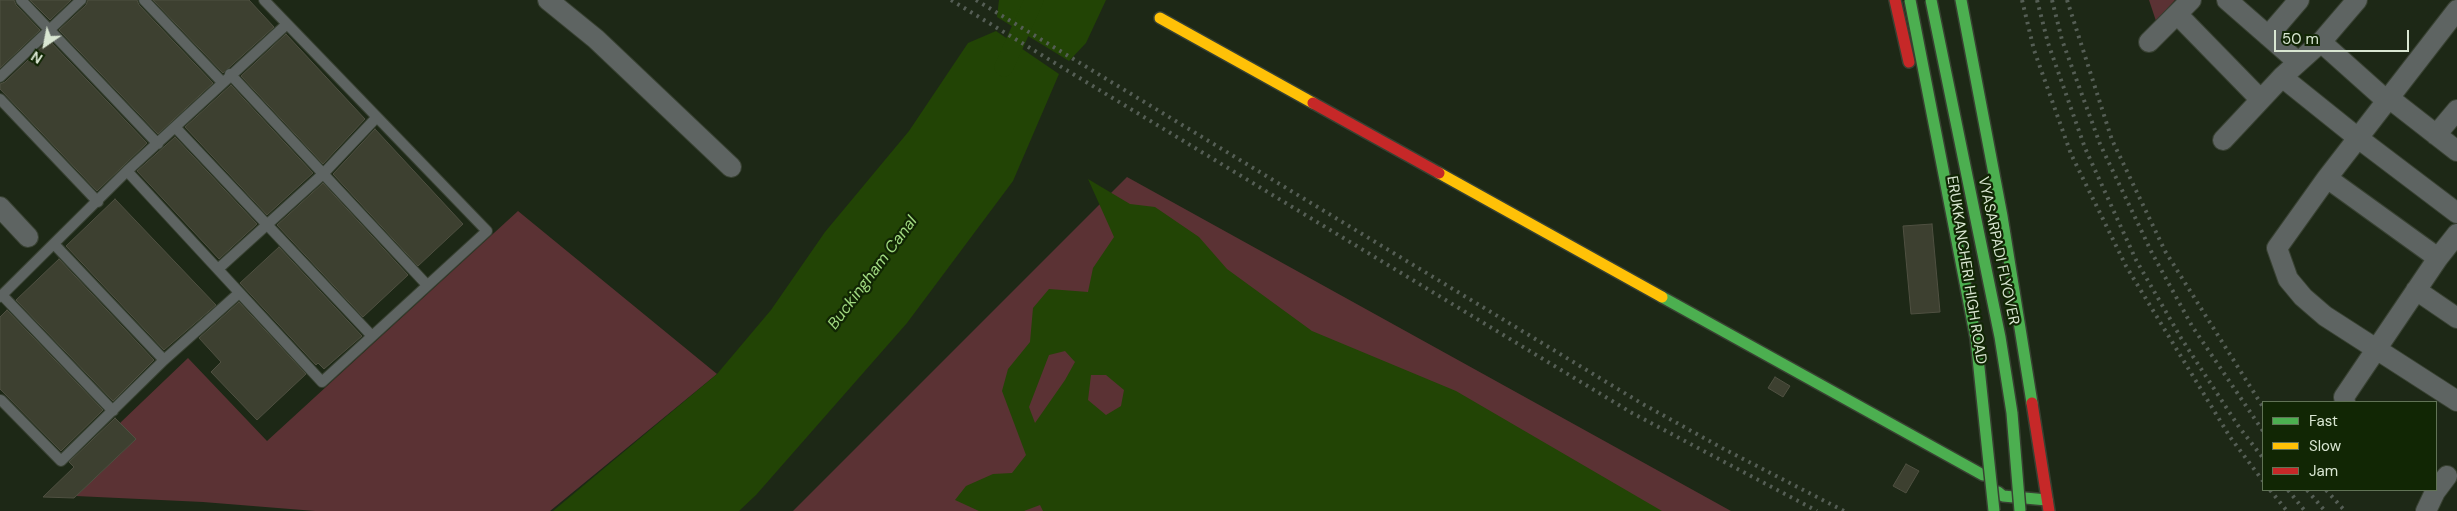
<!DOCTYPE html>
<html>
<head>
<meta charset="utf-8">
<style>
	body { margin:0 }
	#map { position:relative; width:2457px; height:511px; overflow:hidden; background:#1d2816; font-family:"DM Sans",sans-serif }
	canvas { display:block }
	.legend { position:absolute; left:2262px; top:401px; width:175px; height:90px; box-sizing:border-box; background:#112604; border:1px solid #617356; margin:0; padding:6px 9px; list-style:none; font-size:15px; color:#d9e6d2 }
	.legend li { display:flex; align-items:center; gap:10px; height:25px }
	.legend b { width:25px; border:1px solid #617356 }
	.north { position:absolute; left:20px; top:20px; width:50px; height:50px; -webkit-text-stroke:4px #112604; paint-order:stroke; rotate:213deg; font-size:14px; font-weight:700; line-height:20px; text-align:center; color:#d9e6d2 }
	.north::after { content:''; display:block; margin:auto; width:18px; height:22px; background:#d9e6d2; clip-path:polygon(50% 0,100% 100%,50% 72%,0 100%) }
	.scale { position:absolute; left:2274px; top:30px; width:135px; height:22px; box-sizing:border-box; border:2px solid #d9e6d2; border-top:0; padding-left:6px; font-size:15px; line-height:18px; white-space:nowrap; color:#d9e6d2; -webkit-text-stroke:4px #112604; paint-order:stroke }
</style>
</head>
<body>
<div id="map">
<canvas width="2457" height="511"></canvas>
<ul class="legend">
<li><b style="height:6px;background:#4caf50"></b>Fast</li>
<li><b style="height:6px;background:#ffc107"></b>Slow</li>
<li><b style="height:6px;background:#c62828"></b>Jam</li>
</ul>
<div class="north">N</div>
<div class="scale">50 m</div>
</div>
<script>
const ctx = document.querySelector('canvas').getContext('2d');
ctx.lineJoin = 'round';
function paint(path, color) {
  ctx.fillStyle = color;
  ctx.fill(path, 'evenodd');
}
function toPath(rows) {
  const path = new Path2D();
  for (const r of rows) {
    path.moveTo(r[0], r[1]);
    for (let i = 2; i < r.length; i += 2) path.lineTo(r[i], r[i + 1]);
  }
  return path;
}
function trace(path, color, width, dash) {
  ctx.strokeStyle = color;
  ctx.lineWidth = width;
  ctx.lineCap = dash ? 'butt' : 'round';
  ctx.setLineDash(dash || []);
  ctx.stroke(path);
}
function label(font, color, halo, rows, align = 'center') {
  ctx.font = font + ' "DM Sans",sans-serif';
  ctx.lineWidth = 4.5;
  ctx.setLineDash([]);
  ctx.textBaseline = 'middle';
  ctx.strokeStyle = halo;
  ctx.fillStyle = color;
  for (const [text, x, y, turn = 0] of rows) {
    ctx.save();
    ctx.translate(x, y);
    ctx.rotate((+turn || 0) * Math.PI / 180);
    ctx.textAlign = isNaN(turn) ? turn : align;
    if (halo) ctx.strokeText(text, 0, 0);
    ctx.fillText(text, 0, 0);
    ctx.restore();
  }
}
const green = toPath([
	[2149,0,2175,0,2156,21],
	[1127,177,1731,511,793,511],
	[518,211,717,374,550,511,315,511,203,502,76,496,136,439,120,423,188,358,267,441]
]);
const water = toPath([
	[999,0,1106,0,1086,43,1069,61,997,17],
	[996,31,1059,74,1013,181,907,323,756,495,739,511,553,511,717,374,771,310,825,232,909,131,968,43],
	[1088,179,1130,204,1155,207,1199,237,1227,269,1312,331,1456,391,1662,511,1043,511,1040,505,1024,511,979,511,955,500,966,486,993,474,1012,473,1026,455,1002,391,1008,369,1030,342,1033,308,1049,289,1088,292,1093,268,1114,237],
	[1065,351,1075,362,1065,380,1035,423,1029,407,1049,355],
	[1091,375,1106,375,1124,390,1121,406,1106,415,1088,400]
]);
const canal = toPath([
	[1004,67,1034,0]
]);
const building = toPath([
	[0,0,14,0,16,5,40,30,0,68,0,0],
	[30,0,71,0,50,20,30,0],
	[88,0,137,0,139,5,213,83,158,134,59,30,86,5,88,0],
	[153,0,249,0,274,27,223,73,153,0],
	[286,34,365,119,323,164,241,76,286,34],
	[49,40,147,143,97,191,0,89,0,84,5,82,49,40],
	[231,85,313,173,267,215,185,127,231,85],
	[375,129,463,224,418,266,333,174,375,129],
	[175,137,257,224,219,259,137,171,175,137],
	[323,183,408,275,363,317,277,225,323,183],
	[115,199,216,305,164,350,66,246,115,199],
	[1932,224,1940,312,1911,314,1903,226,1932,224],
	[279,247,362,336,324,369,318,363,316,365,240,283,279,247],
	[59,259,154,360,113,401,16,300,59,259],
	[239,302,306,374,257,420,211,372,221,362,199,338,239,302],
	[7,310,103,410,61,451,0,389,0,317,7,310],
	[1775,377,1790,386,1783,397,1768,388,1775,377],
	[115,418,136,439,74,498,43,497,74,467,69,462,115,418],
	[1906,464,1919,471,1906,493,1893,486,1906,464]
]);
const lane = toPath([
	[21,0,158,144],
	[144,0,222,82],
	[230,74,427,285],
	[0,77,81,0],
	[0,99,98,202],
	[175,127,371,335],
	[127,171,322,382,487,231,264,0],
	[54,244,164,360],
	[218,269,323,174,376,118],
	[2,295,113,411],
	[0,297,127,171,287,24],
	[1,400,61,461,164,360,239,293]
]);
const street = toPath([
	[548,0,596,39,731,167],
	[2227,0,2298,62],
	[2457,10,2327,178,2277,248,2288,279,2303,297,2325,316,2457,401],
	[2178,15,2260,99],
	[2268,36,2299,0],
	[2149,42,2191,0],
	[2321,42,2357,0],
	[2282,77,2321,42,2387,101],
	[2389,98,2457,151],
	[2436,135,2457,110],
	[2223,140,2282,77,2358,138,2457,213],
	[2327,178,2438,258],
	[0,207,28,237],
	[2416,290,2457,318],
	[2345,402,2344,397,2438,258,2457,234],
	[2426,511,2435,492,2447,476]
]);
const fast = toPath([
	[1961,0,2002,216,2032,403],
	[1662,297,1983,475],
	[1998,492,2003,496,2047,500]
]);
const slow = toPath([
	[1160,18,1313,103],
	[1439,173,1662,297]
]);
const jam = toPath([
	[1895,0,1909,62],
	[1313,103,1439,173],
	[2032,403,2049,511]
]);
const rail = toPath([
	[951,0,1632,413,1817,511],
	[976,0,1641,403,1722,448,1844,511],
	[2022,0,2034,50,2071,154,2126,266,2230,437,2263,481],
	[2037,0,2048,43,2085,148,2136,260,2181,338,2239,427,2263,458],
	[2052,0,2062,40,2100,144,2152,253,2192,326,2263,431],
	[2067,0,2112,140,2165,251,2263,407],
	[2270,490,2287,511],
	[2288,490,2305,511],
	[2307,490,2325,511],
	[2326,490,2345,511]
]);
const fastBridge = toPath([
	[1910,0,1976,339,1994,511],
	[1931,0,2000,337,2012,413,2020,511]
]);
const streetNames = [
	["VYASARPADI FLYOVER",1998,251,78],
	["ERUKKANCHERI HIGH ROAD",1966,270,81]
];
const waterNames = [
	["Buckingham Canal",873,273,-53]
];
paint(green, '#5b3234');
paint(water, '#224405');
trace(canal, '#224405', 19);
paint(building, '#3d4030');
trace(building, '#4f5041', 1);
trace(lane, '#384132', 12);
trace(street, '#384132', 22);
trace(fast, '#384132', 14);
trace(slow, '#384132', 14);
trace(jam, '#384132', 14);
trace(lane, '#5e6462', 10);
trace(street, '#5e6462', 20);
trace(fast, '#4caf50', 11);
trace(slow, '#ffc107', 11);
trace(jam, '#c62828', 11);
trace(rail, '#555e55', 4, [2.5, 5]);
trace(fastBridge, '#384132', 14, []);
trace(fastBridge, '#4caf50', 11);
label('15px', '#d9e6d2', '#112604', streetNames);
label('italic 16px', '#a2db82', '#112604', waterNames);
</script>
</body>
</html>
